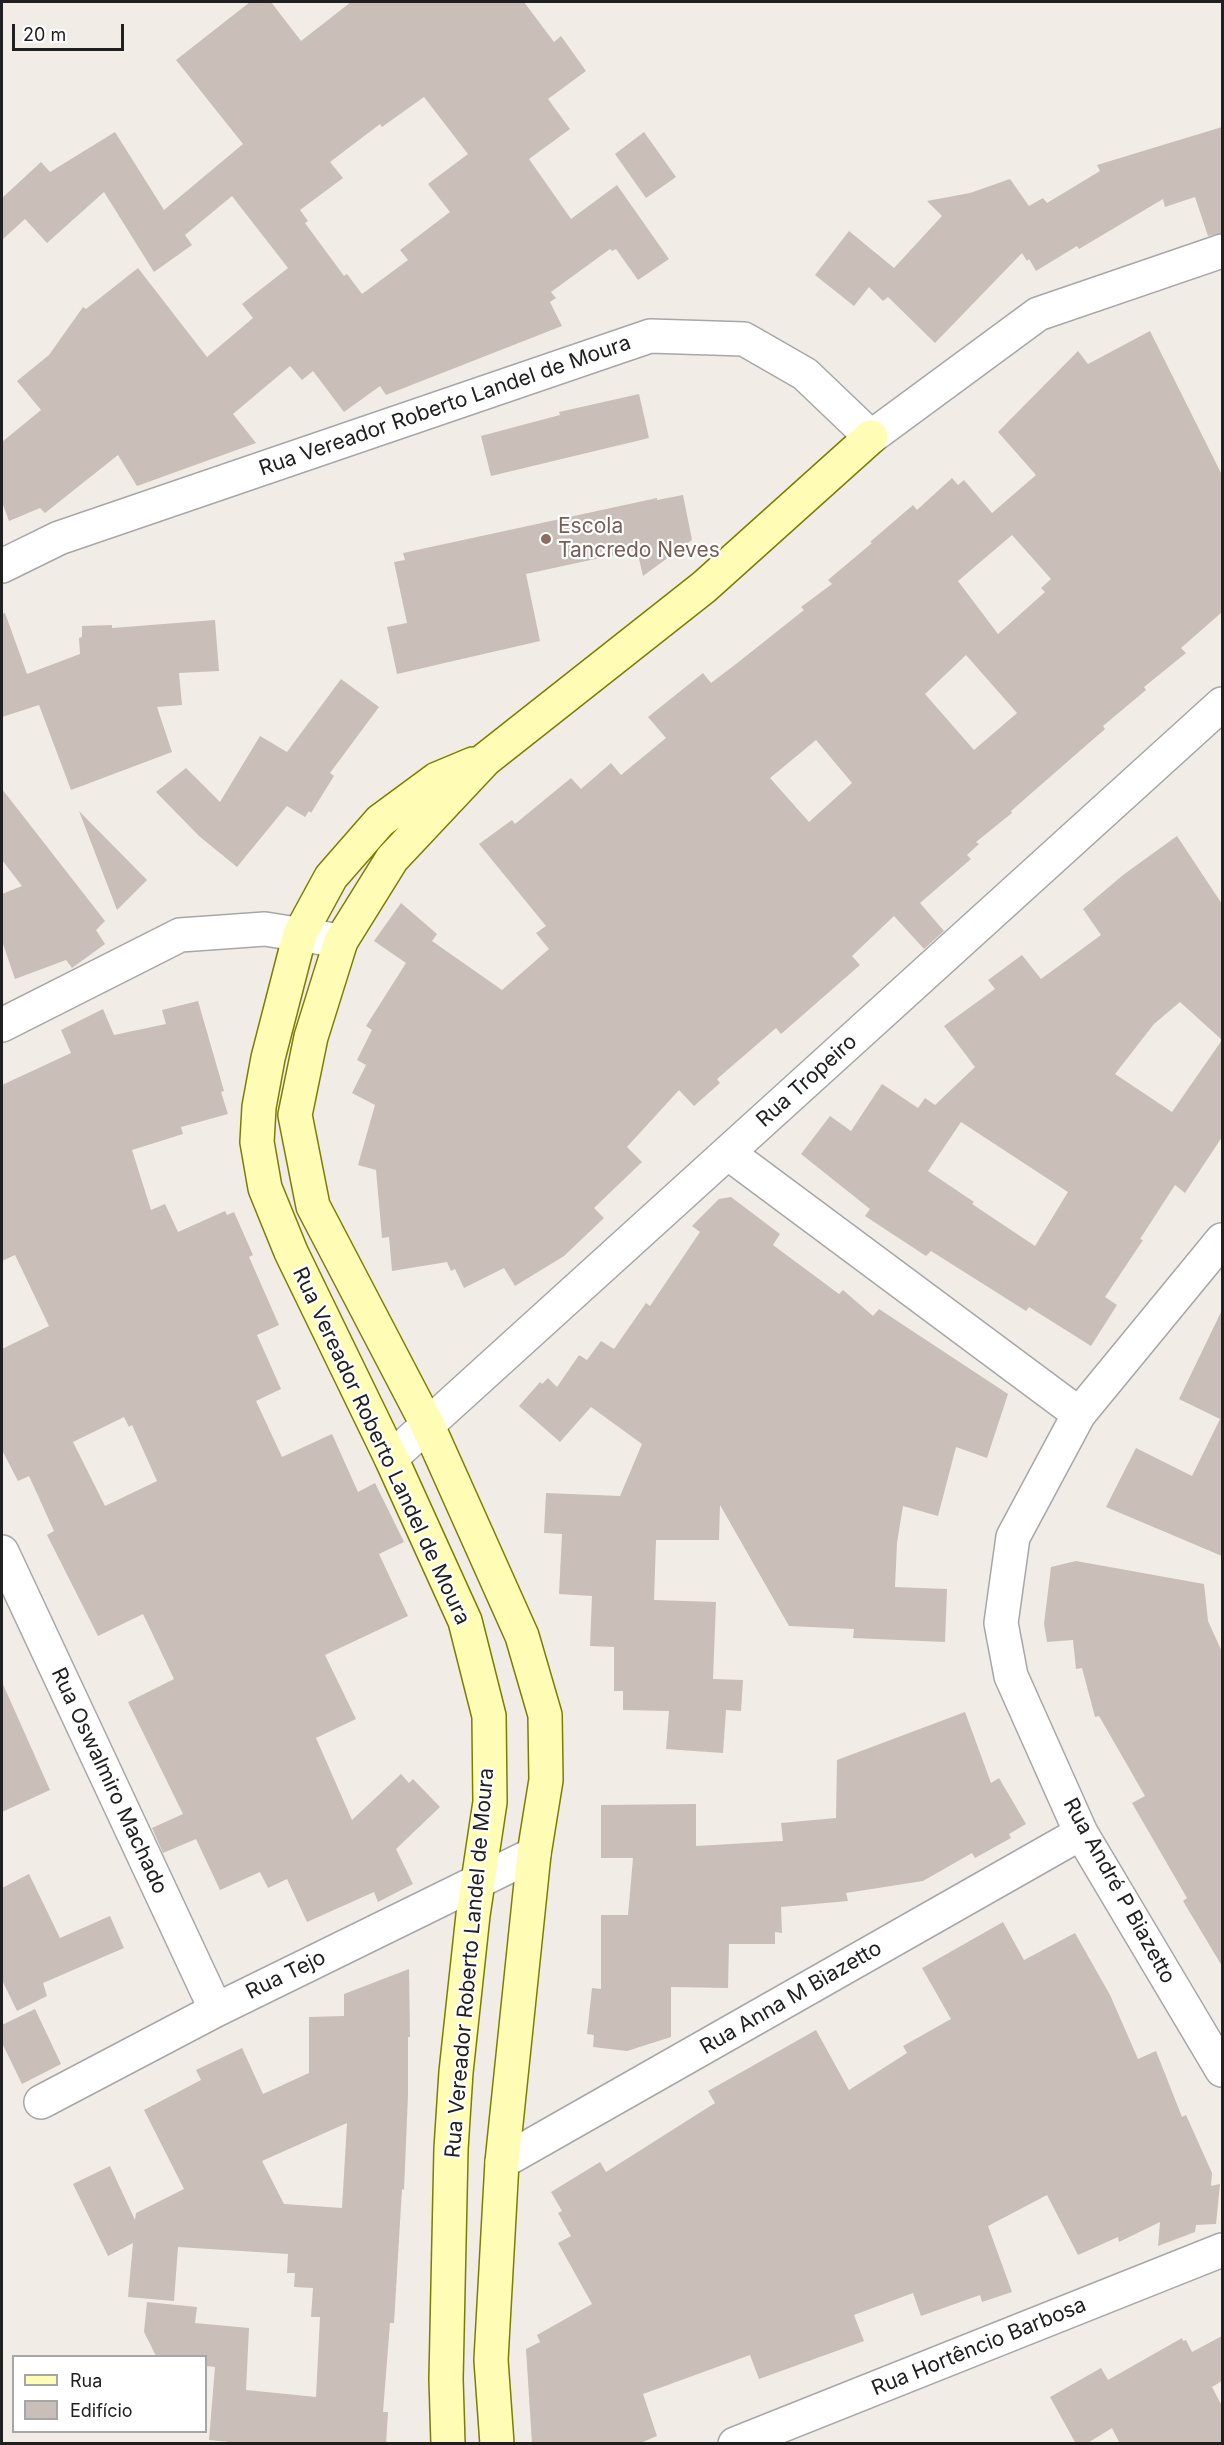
<!DOCTYPE html>
<html>
<head>
<meta charset="utf-8">
<style>
	body { margin:0 }
	#map { position:relative; width:1224px; height:2445px; overflow:hidden; background:#f1ece6; font-family:Inter,sans-serif }
	canvas { display:block }
	.frame { position:absolute; inset:0; border:3px solid #202020; pointer-events:none }
	.legend { position:absolute; left:12px; top:2355px; width:195px; height:78px; box-sizing:border-box; background:#fff; border:2px solid #a6a6a6; margin:0; padding:8px 10px; list-style:none; font-size:18px; color:#202020 }
	.legend li { display:flex; align-items:center; gap:12px; height:30px }
	.legend b { width:30px; border:2px solid #a6a6a6 }
	.scale { position:absolute; left:12px; top:24px; width:112px; height:27px; box-sizing:border-box; border:3px solid #202020; border-top:0; padding-left:8px; font-size:18px; line-height:21px; white-space:nowrap; color:#202020; -webkit-text-stroke:4px #fff; paint-order:stroke }
</style>
</head>
<body>
<div id="map">
<canvas width="1224" height="2445"></canvas>
<div class="frame"></div>
<ul class="legend">
<li><b style="height:8px;background:#fffcb6"></b>Rua</li>
<li><b style="height:16px;background:#cabeb8"></b>Edifício</li>
</ul>
<div class="scale">20 m</div>
</div>
<script>
const ctx = document.querySelector('canvas').getContext('2d');
ctx.lineJoin = 'round';
function paint(path, color) {
  ctx.fillStyle = color;
  ctx.fill(path, 'evenodd');
}
function toPath(rows) {
  const path = new Path2D();
  for (const r of rows) {
    path.moveTo(r[0], r[1]);
    for (let i = 2; i < r.length; i += 2) path.lineTo(r[i], r[i + 1]);
  }
  return path;
}
function trace(path, color, width, dash) {
  ctx.strokeStyle = color;
  ctx.lineWidth = width;
  ctx.lineCap = dash ? 'butt' : 'round';
  ctx.setLineDash(dash || []);
  ctx.stroke(path);
}
function label(font, color, halo, rows, align = 'center') {
  ctx.font = font + ' Inter,sans-serif';
  ctx.lineWidth = 4.5;
  ctx.setLineDash([]);
  ctx.textBaseline = 'middle';
  ctx.strokeStyle = halo;
  ctx.fillStyle = color;
  for (const [text, x, y, turn = 0] of rows) {
    ctx.save();
    ctx.translate(x, y);
    ctx.rotate((+turn || 0) * Math.PI / 180);
    ctx.textAlign = isNaN(turn) ? turn : align;
    if (halo) ctx.strokeText(text, 0, 0);
    ctx.fillText(text, 0, 0);
    ctx.restore();
  }
}
const building = toPath([
	[250,2,271,2,301,41,351,2,524,2,554,42,561,36,586,71,548,99,570,129,529,159,571,219,617,185,669,259,638,280,616,249,612,251,610,249,551,292,556,298,550,302,562,326,386,395,380,386,344,412,313,371,302,380,290,366,233,414,256,443,137,486,118,455,45,513,40,508,9,521,2,502,2,442,41,410,17,381,49,355,83,307,86,309,138,268,207,357,253,318,242,304,288,268,232,196,185,235,192,245,154,272,104,192,47,243,25,219,2,240,2,198,41,162,50,172,115,132,164,210,243,144,176,60],
	[424,97,468,154,428,184,450,212,400,250,408,260,362,294,347,274,344,276,305,223,308,221,300,210,343,178,330,162,380,124,382,127],
	[1222,127,1222,233,1208,236,1195,197,1165,207,1163,199,1079,249,1077,246,1036,271,1029,259,1027,261,1022,253,935,343,888,297,883,301,869,287,854,306,815,275,849,231,894,268,942,216,927,201,970,193,1010,179,1029,206,1043,198,1047,203,1100,171,1097,165],
	[644,132,676,177,646,198,615,154],
	[1150,331,1222,475,1222,612,1181,648,1186,653,1144,687,1146,690,1103,726,1105,729,1011,811,1012,813,976,842,979,844,967,855,971,859,920,903,944,931,924,949,894,916,852,956,860,965,781,1034,776,1028,717,1079,720,1083,694,1106,679,1090,627,1147,642,1162,594,1208,604,1218,564,1256,515,1286,504,1268,464,1288,455,1269,451,1271,447,1262,392,1271,389,1237,382,1238,376,1170,358,1165,375,1105,352,1093,366,1065,357,1060,372,1030,366,1026,406,963,374,941,401,903,437,934,432,941,502,990,549,949,536,933,546,926,479,844,512,820,515,824,571,778,581,789,611,763,621,775,666,738,648,717,703,673,711,683,736,664,804,610,801,607,832,584,828,580,872,543,870,542,913,505,917,510,952,478,958,485,964,480,992,513,1036,475,998,432,1078,351,1088,364],
	[1012,535,1051,579,1041,588,1045,592,998,634,958,581],
	[966,655,1017,713,974,750,925,694],
	[816,740,852,783,809,822,770,778],
	[639,394,649,438,491,476,481,436,560,415,559,412],
	[683,495,692,540,643,576,637,550,526,574,540,641,397,674,387,627,407,623,394,562,405,560,403,553,657,498,657,500],
	[5,613,27,674,80,654,79,638,82,637,82,626,112,625,112,628,215,620,219,671,179,673,182,705,157,707,172,752,71,790,39,705,2,717,2,614],
	[341,679,379,707,330,773,334,776,311,813,309,811,305,817,287,806,237,867,199,836,156,792,186,768,220,802,260,736,287,752],
	[2,789,105,921,96,930,105,944,72,968,66,960,15,979,2,941,2,894,22,886,2,860],
	[79,811,147,880,117,910],
	[1177,836,1222,904,1222,1137,1185,1193,1175,1185,1140,1239,1143,1240,1105,1297,1117,1305,1091,1346,1029,1307,1026,1311,931,1251,926,1256,865,1216,870,1209,801,1154,830,1116,851,1131,882,1084,918,1108,925,1098,935,1105,975,1067,944,1026,995,989,988,980,1022,955,1041,979,1101,935,1083,909,1123,875],
	[1180,1002,1222,1040,1172,1112,1115,1074,1154,1024],
	[961,1122,1068,1192,1035,1246,972,1204,974,1202,928,1171],
	[198,1001,224,1091,221,1092,228,1114,181,1127,183,1134,132,1150,151,1210,165,1204,178,1232,225,1211,227,1215,234,1212,253,1255,249,1257,279,1325,257,1335,281,1389,256,1401,282,1457,332,1434,358,1492,375,1483,404,1542,379,1554,408,1616,325,1655,356,1719,316,1738,352,1820,401,1774,409,1783,413,1779,440,1807,396,1849,413,1884,378,1902,374,1892,307,1922,287,1879,268,1888,260,1872,220,1890,196,1839,163,1853,152,1828,183,1814,128,1702,174,1679,143,1614,98,1636,47,1535,54,1531,29,1476,18,1481,2,1450,2,1349,49,1326,15,1255,2,1261,2,1085,71,1053,61,1030,103,1009,114,1035,166,1024,162,1010],
	[124,1417,129,1427,132,1425,157,1481,105,1506,73,1442],
	[731,1197,780,1234,773,1245,839,1294,843,1290,873,1316,879,1309,1008,1394,987,1458,956,1447,938,1516,903,1506,897,1543,895,1587,947,1589,945,1642,853,1638,854,1629,789,1626,720,1505,719,1540,656,1540,654,1600,716,1602,713,1679,743,1680,741,1711,726,1710,723,1753,666,1749,669,1711,623,1710,623,1691,614,1691,614,1647,590,1646,592,1596,559,1594,562,1534,544,1533,546,1493,620,1496,642,1444,591,1407,560,1442,519,1406,540,1382,542,1384,548,1378,557,1387,579,1355,587,1360,601,1341,614,1349,646,1303,650,1306,700,1232,692,1226,719,1199],
	[1222,1310,1222,1556,1106,1507,1136,1448,1192,1476,1220,1419,1179,1399],
	[1076,1561,1204,1584,1208,1621,1222,1652,1222,1966,1183,1901,1187,1898,1132,1803,1145,1796,1099,1716,1095,1717,1082,1668,1076,1669,1073,1640,1047,1642,1044,1624,1051,1567],
	[2,1682,50,1790,2,1812],
	[965,1712,991,1783,999,1778,1026,1824,1009,1834,1011,1838,975,1858,972,1853,923,1881,846,1893,848,1901,781,1907,782,1933,775,1932,775,1944,729,1944,728,1988,671,1987,671,2037,627,2051,593,2047,594,2035,587,2034,592,1988,601,1989,601,1915,628,1915,633,1858,601,1858,601,1805,696,1804,696,1846,783,1841,781,1823,836,1818,837,1760],
	[29,1874,60,1938,110,1916,124,1948,43,1983,47,1996,17,2011,2,1980,2,1888],
	[1003,1922,1024,1960,1075,1933,1110,1995,1138,2059,1156,2051,1182,2117,1186,2115,1212,2173,1211,2186,1220,2184,1216,2224,1196,2225,1195,2232,1158,2246,1160,2222,1119,2242,1118,2237,1078,2255,1047,2195,988,2226,1012,2292,982,2302,980,2295,921,2316,913,2293,854,2315,864,2341,759,2379,750,2355,643,2394,657,2436,638,2444,532,2444,526,2349,540,2342,537,2335,592,2304,558,2243,571,2236,558,2213,562,2211,551,2192,600,2162,606,2172,715,2103,708,2091,816,2030,849,2090,907,2053,903,2046,951,2019,922,1968],
	[409,1969,410,2037,408,2037,408,2095,404,2190,402,2189,394,2323,390,2323,383,2412,388,2412,386,2444,250,2444,209,2440,215,2367,206,2366,206,2356,156,2356,144,2332,147,2302,197,2307,195,2323,249,2328,246,2390,316,2397,320,2317,311,2317,313,2288,294,2287,295,2273,287,2273,288,2254,178,2247,174,2301,128,2297,133,2243,108,2256,73,2184,110,2166,135,2220,136,2213,184,2189,144,2110,201,2080,196,2070,242,2048,263,2094,309,2073,309,2017,344,2016,344,1994],
	[347,2123,342,2208,284,2204,262,2161],
	[35,2009,61,2064,22,2084,2,2043,2,2025],
	[1222,2336,1222,2381,1212,2387,1222,2406,1222,2444,1120,2444,1112,2428,1086,2444,1076,2444,1050,2397,1101,2368,1108,2380,1182,2338,1183,2341,1186,2340,1192,2352]
]);
const street = toPath([
	[2,566,59,538,650,336,744,339,805,374,871,437,1038,314,1222,251],
	[2,1025,180,935,265,929,341,941],
	[728,1153,1079,1414],
	[1222,1240,1079,1414,1013,1537,1001,1623,1011,1676,1081,1833,1222,2070],
	[391,1458,1222,704],
	[2,1552,216,2010],
	[41,2102,216,2010,534,1854],
	[502,2162,1081,1833],
	[735,2444,1222,2250]
]);
const secondary = toPath([
	[448,2444,446,2379,451,2149,456,2072,473,1915,490,1802,489,1716,465,1621,391,1458,291,1252,265,1188,257,1142,259,1107,268,1058,300,934,331,877,380,821,437,779,473,764],
	[497,2444,491,2360,502,2162,534,1854,546,1780,545,1715,522,1636,428,1426,313,1206,295,1115,311,1037,341,941,392,859,486,759,704,587,871,437]
]);
const markers = [
	[546,539,6,"#8d6e63"]
];
const streetNames = [
	["Rua Vereador Roberto Landel de Moura",445,406,-19],
	["Rua Tropeiro",807,1081,-42],
	["Rua Vereador Roberto Landel de Moura",381,1446,65],
	["Rua Oswalmiro Machado",109,1781,65],
	["Rua André P Biazetto",1119,1891,61],
	["Rua Vereador Roberto Landel de Moura",470,1963,-85],
	["Rua Tejo",286,1975,-26],
	["Rua Anna M Biazetto",791,1998,-30],
	["Rua Hortêncio Barbosa",979,2347,-22]
];
const educationNames = [
	["Escola",558,527],
	["Tancredo Neves",558,551]
];
paint(building, '#cabeb8');
trace(street, '#a7a7a7', 36);
trace(secondary, '#7c7e00', 36);
trace(street, '#fff', 33);
trace(secondary, '#fffcb6', 33);
for (const [x, y, r, color] of markers) {
  const dot = new Path2D();
  dot.arc(x, y, r, 0, 2 * Math.PI);
  ctx.fillStyle = color;
  ctx.fill(dot);
  trace(dot, '#fff', 2);
}
label('21px', '#202020', '#fff', streetNames);
label('21px', '#785e54', '#fff', educationNames, 'left');
</script>
</body>
</html>
